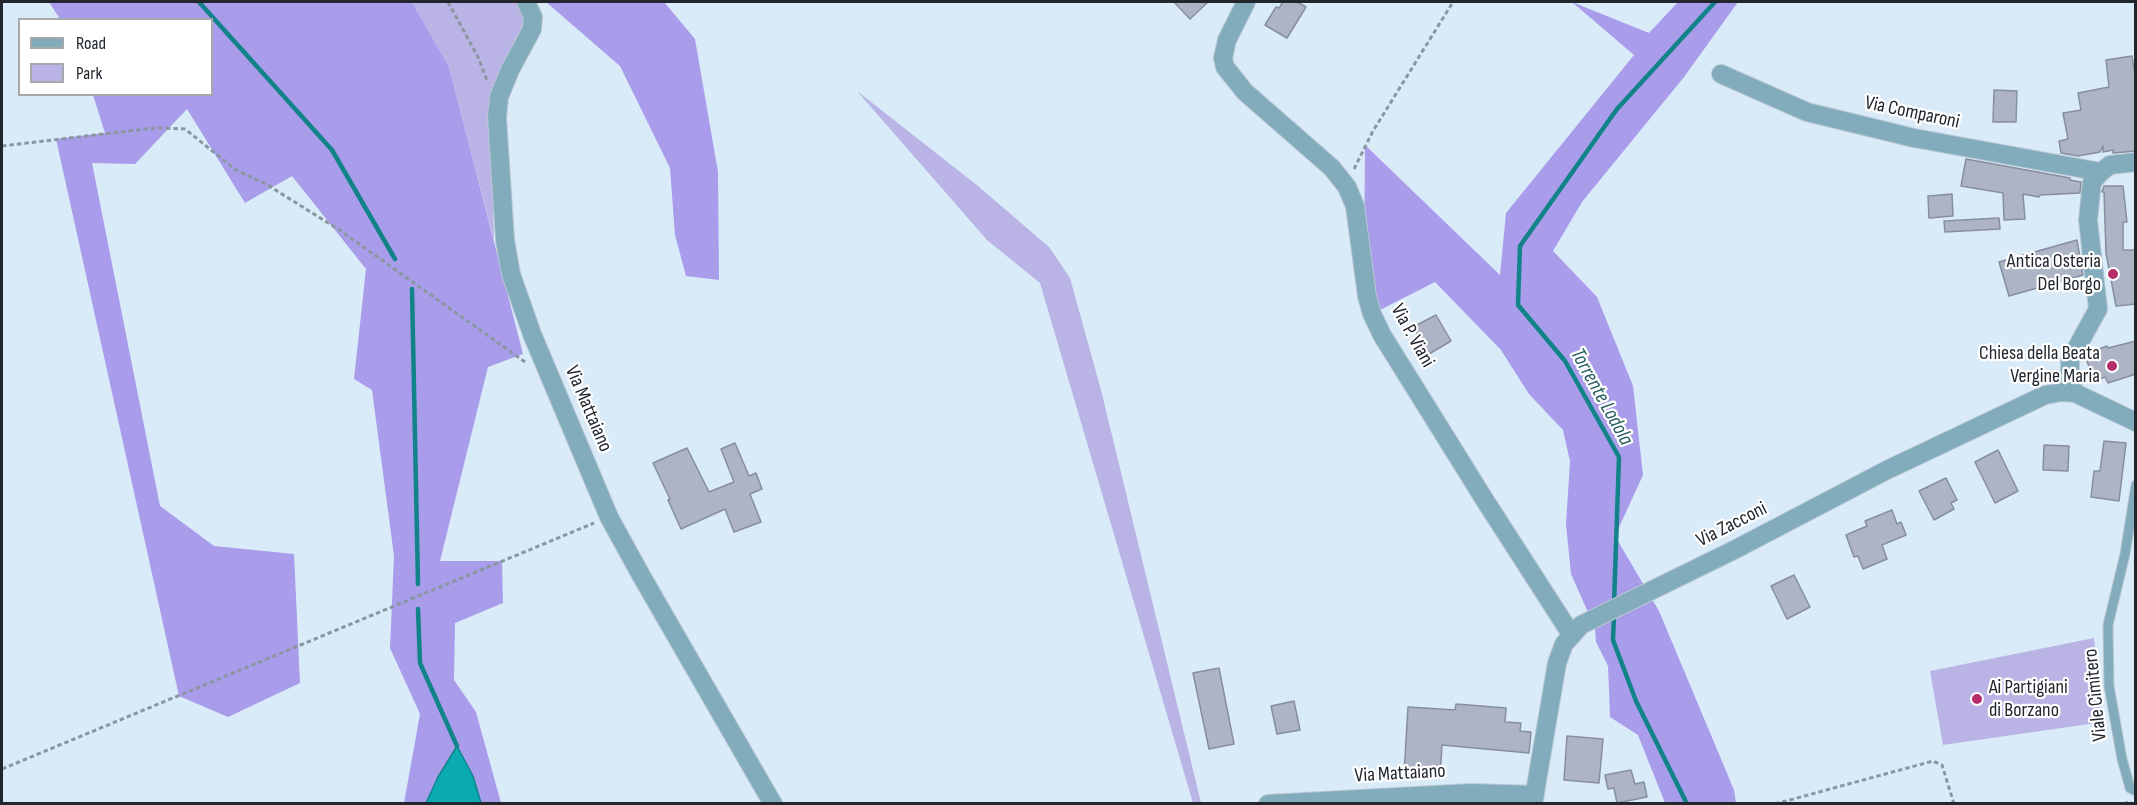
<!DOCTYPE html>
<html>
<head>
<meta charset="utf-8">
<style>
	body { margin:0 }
	#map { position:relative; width:2137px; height:805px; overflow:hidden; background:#d9eaf8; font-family:"Sofia Sans Condensed",sans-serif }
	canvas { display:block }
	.frame { position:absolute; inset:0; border:3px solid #21272d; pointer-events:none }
	.legend { position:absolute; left:18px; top:18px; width:195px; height:78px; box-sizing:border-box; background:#fff; border:2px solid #a6a9ab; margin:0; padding:8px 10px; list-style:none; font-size:18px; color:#21272d }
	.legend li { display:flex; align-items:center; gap:12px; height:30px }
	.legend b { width:30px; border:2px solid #a6a9ab }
</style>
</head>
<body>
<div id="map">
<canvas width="2137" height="805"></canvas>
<div class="frame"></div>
<ul class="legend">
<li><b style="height:8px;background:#82acbc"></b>Road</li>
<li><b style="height:16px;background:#bab4e6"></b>Park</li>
</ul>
</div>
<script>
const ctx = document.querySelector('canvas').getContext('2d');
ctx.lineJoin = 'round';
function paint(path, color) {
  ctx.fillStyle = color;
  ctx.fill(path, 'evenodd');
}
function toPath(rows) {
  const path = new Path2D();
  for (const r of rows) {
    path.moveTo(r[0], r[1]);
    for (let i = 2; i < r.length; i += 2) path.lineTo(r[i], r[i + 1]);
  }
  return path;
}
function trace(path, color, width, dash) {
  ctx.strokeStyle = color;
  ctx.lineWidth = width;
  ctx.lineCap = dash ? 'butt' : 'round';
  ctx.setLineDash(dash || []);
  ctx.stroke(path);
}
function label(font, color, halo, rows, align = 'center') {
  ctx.font = font + ' "Sofia Sans Condensed",sans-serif';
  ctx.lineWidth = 4.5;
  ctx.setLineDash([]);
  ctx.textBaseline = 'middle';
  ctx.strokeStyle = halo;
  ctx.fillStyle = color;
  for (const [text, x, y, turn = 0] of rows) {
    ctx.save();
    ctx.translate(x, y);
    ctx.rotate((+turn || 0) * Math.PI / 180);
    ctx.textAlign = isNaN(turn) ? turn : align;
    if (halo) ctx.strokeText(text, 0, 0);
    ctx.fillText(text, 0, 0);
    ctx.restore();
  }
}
const green = toPath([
	[412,2,521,2,528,13,525,33,490,106,494,240,449,67],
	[857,91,978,186,1049,247,1070,278,1102,394,1201,803,1193,803,1040,283,987,240],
	[2094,638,2103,722,1943,745,1930,671]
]);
const forest = toPath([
	[49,2,412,2,449,67,523,354,488,367,440,561,502,561,503,603,455,623,454,680,476,712,501,803,404,803,420,714,390,648,394,556,372,390,354,379,366,269,292,176,245,203,187,109,135,164,92,163,160,506,214,546,294,554,300,683,228,717,179,696,56,139,105,133,93,95,212,94,212,20,60,19],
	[546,2,664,2,695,39,718,172,719,280,686,276,675,235,670,168,620,66],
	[1572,2,1649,33,1678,2,1738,2,1684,77,1582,202,1553,251,1597,297,1633,386,1643,475,1615,536,1659,611,1734,790,1736,803,1665,803,1638,735,1610,717,1608,666,1596,642,1595,628,1571,574,1566,524,1570,461,1563,430,1529,394,1501,350,1435,282,1372,314,1364,274,1365,145,1500,275,1506,213,1634,55]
]);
const water = toPath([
	[457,746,473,776,481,803,426,803,438,777,457,746]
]);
const stream = toPath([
	[199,2,332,150,395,259],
	[412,289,418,584],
	[1614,604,1619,457,1565,361,1518,305,1520,246,1617,109,1715,2],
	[418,609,420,663,457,746],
	[1614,615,1613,640,1636,701,1687,804]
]);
const building = toPath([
	[1174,2,1208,2,1190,19,1174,2],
	[1283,2,1297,2,1306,7,1287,38,1265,25,1276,7,1279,8,1283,2],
	[2132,56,2136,80,2136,151,2113,153,2113,150,2103,152,2103,146,2100,152,2078,156,2061,153,2059,141,2068,139,2063,113,2081,110,2078,93,2109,87,2106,60,2132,56],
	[1994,90,2017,91,2016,122,1993,122,1994,90],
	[1966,159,2070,178,2070,180,2081,182,2080,193,2040,195,2039,197,2023,194,2025,219,2004,220,2003,193,1961,186,1966,159],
	[2104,186,2123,186,2127,222,2123,222,2123,250,2136,250,2136,304,2116,306,2106,253,2104,192,2102,192,2104,186],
	[1952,194,1953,216,1929,218,1928,196,1952,194],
	[1999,218,2000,229,1945,232,1944,221,1999,218],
	[2077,240,2083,275,2009,296,1999,262,2077,240],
	[1436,315,1451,341,1429,354,1413,327,1436,315],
	[2136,341,2136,374,2108,383,2105,377,2094,381,2087,361,2093,358,2091,352,2107,346,2108,348,2136,341],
	[2104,441,2126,443,2119,501,2091,497,2094,471,2100,471,2104,441],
	[735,443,749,476,756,473,762,489,750,494,761,522,734,532,725,509,681,529,668,500,670,499,653,463,687,448,709,492,734,482,721,449,735,443],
	[2044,445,2069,446,2068,471,2043,470,2044,445],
	[1998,450,2018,491,1995,503,1975,462,1998,450],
	[1946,478,1957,500,1951,503,1954,509,1934,520,1919,491,1946,478],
	[1892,510,1897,524,1901,522,1906,535,1882,545,1887,559,1863,569,1858,556,1854,557,1846,535,1867,526,1865,521,1892,510],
	[1794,575,1810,607,1787,619,1771,586,1794,575],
	[1219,668,1234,744,1209,749,1193,673,1219,668],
	[1294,701,1300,730,1277,734,1271,706,1294,701],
	[1456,704,1506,708,1505,722,1521,723,1520,731,1531,732,1529,753,1442,745,1440,776,1404,774,1408,707,1455,710,1456,704],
	[1567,736,1603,739,1599,783,1564,780,1567,736],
	[1631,770,1635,784,1644,782,1647,797,1617,803,1614,788,1608,789,1605,775,1631,770]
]);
const path = toPath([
	[448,2,478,57,488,83],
	[2,146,155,128,185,129,236,170,266,184,341,231,525,362],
	[1354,169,1373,131,1453,2],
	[2,769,594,523],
	[1775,804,1933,761,1942,765,1954,804],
	[2124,804,2131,801]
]);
const lane = toPath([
	[2136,485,2125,554,2108,625,2109,686,2122,759,2130,788,2136,791]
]);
const street = toPath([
	[526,2,533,17,532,29,510,70,499,97,497,117,505,240,511,274,532,334,609,517,642,577,773,804],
	[1246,2,1227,40,1223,58,1225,67,1245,92,1332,168,1347,187,1355,206,1367,296,1372,314,1382,335,1486,502,1571,634],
	[1721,74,1807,112,1914,138,2101,172],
	[2075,393,2070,379,2070,360,2098,309,2088,220,2092,182,2101,172,2110,165,2136,162],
	[1268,804,1471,793,1535,795],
	[1533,804,1557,663,1564,644,1581,625,1734,550,1887,470,2045,395,2062,392,2075,393,2136,422]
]);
const markers = [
	[2113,274,6,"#b62d6b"],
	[2112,366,6,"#b62d6b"],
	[1977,699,6,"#b62d6b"]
];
const streetNames = [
	["Via Comparoni",1912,113,12],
	["Via P. Viani",1412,336,61],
	["Via Mattaiano",588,409,67],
	["Via Zacconi",1732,525,-27],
	["Viale Cimitero",2096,695,-96],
	["Via Mattaiano",1400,774,-3]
];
const poiNames = [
	["Antica Osteria",2101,262],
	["Del Borgo",2101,285],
	["Chiesa della Beata",2100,354],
	["Vergine Maria",2100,377],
	["Ai Partigiani",1989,688,"left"],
	["di Borzano",1989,711,"left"]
];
const waterNames = [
	["Torrente Lodola",1601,397,61]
];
paint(green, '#bab4e6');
paint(forest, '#a89ceb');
paint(water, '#0aaab0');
trace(water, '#118389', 1.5);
trace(stream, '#118389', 4.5);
paint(building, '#adb4c6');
trace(building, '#878e9f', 1.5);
trace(lane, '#b8c7d3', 11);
trace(street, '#b8c7d3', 20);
trace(path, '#8a97a1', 3, [4.5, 3]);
trace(lane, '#82acbc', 9);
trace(street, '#82acbc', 18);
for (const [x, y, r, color] of markers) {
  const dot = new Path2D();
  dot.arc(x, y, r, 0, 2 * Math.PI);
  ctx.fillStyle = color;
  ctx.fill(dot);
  trace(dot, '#fff', 2);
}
label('20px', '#21272d', '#fff', streetNames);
label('20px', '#21272d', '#fff', poiNames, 'right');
label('italic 21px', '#285e61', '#fff', waterNames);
</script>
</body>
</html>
